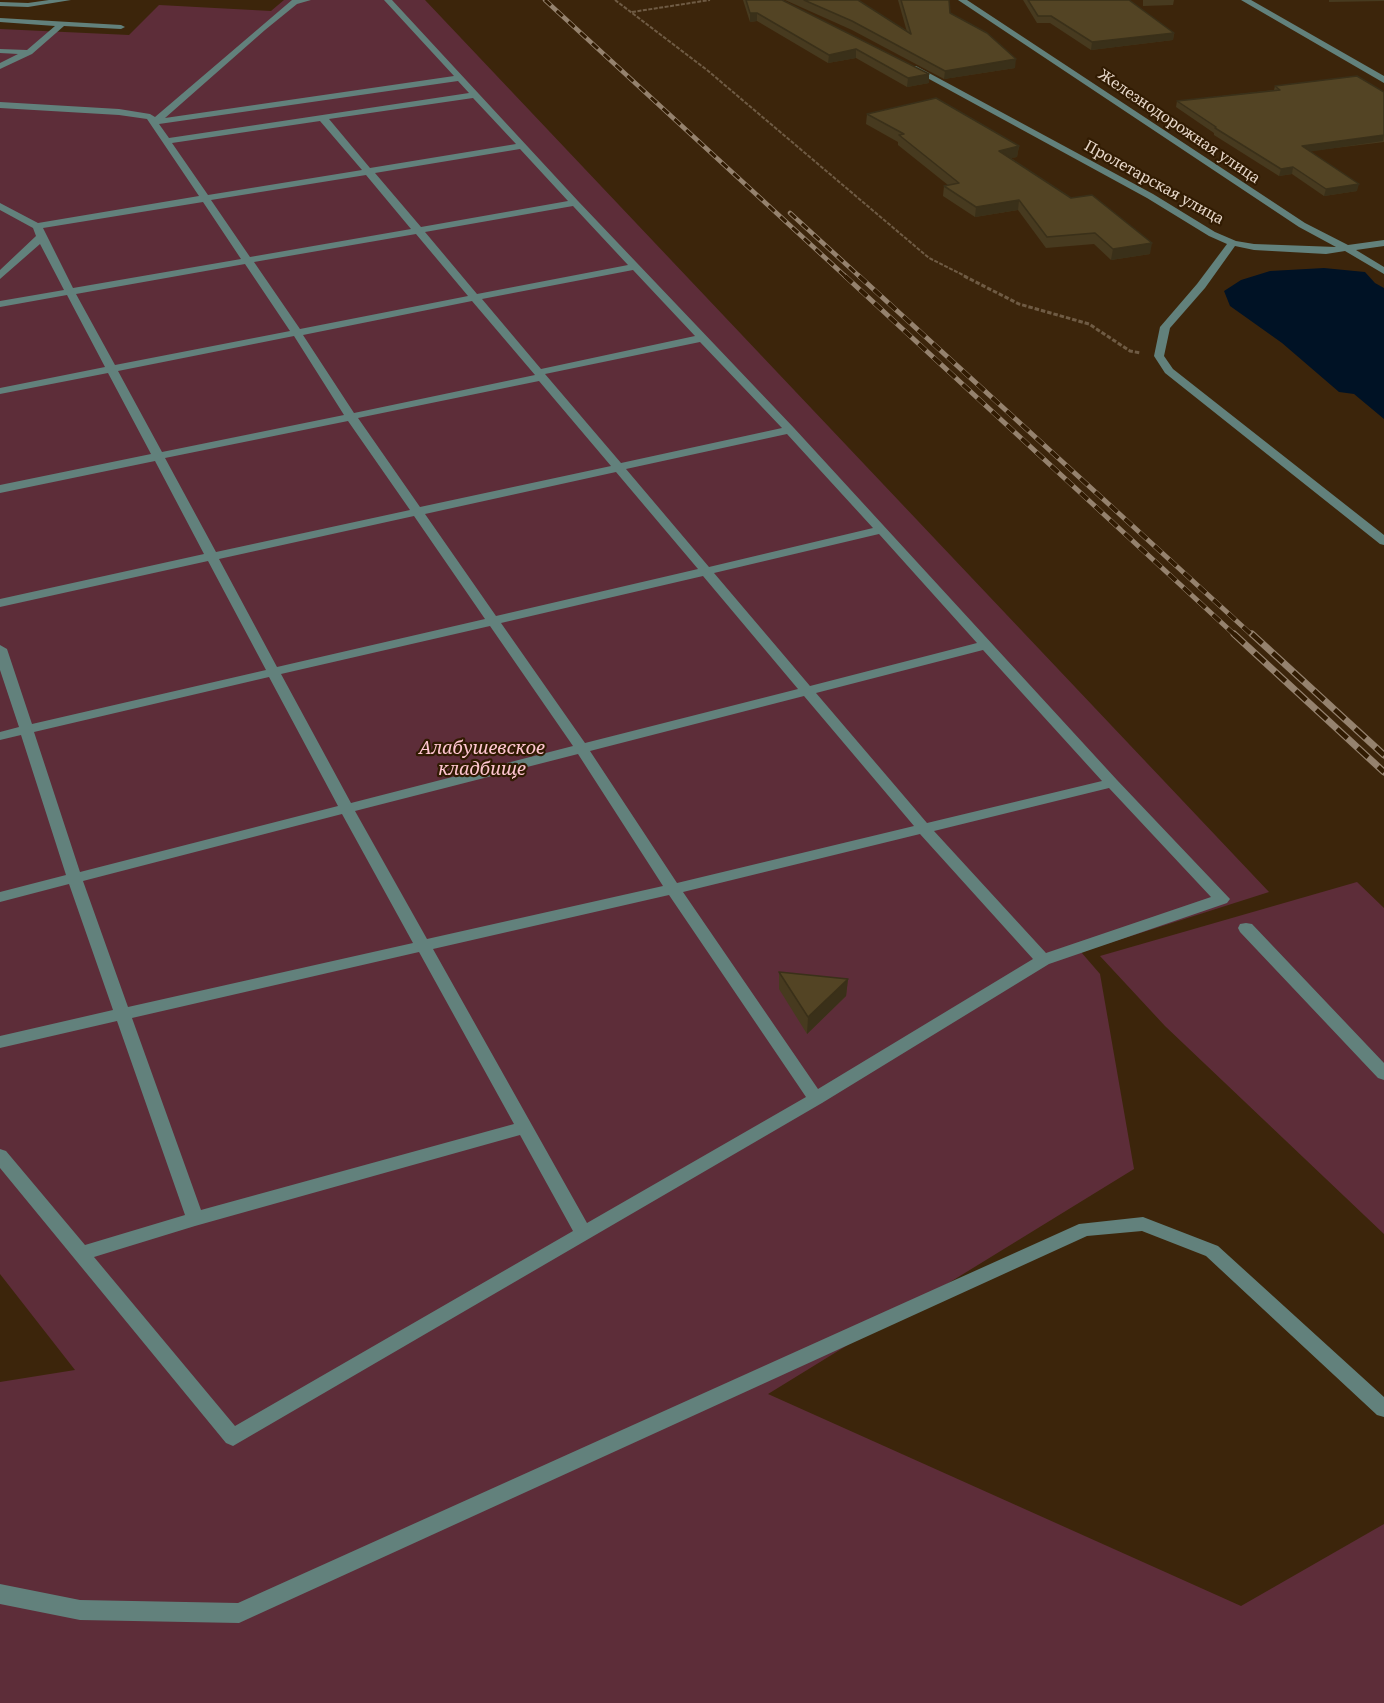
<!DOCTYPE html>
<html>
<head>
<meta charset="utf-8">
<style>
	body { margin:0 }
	canvas { display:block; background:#3c250b }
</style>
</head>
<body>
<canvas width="1384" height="1703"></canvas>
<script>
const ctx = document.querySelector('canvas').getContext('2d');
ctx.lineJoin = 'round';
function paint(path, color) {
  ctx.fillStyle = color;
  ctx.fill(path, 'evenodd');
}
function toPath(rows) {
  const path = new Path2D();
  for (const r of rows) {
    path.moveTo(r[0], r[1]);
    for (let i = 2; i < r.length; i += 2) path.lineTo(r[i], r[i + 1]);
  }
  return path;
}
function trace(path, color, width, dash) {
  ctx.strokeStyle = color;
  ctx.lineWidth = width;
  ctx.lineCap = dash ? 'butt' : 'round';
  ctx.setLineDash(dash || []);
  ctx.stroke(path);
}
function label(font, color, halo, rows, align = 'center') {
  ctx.font = font + ' "Noto Serif",serif';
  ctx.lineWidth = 4.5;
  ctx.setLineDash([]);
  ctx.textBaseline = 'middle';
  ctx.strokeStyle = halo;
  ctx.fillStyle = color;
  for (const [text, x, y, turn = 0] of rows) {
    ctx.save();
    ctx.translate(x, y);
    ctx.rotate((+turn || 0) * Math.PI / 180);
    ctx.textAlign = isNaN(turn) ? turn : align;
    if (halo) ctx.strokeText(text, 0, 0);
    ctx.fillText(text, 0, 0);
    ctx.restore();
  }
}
const green = toPath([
	[284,0,425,0,1269,892,1081,952,1100,974,1134,1169,768,1394,1241,1606,1384,1524,1384,1703,0,1703,0,1382,75,1370,0,1274,0,29,129,35,159,5,271,11],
	[1357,882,1384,908,1384,1234,1165,1026,1100,956]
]);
const water = toPath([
	[1324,268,1365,272,1375,283,1384,288,1384,419,1354,394,1339,392,1282,343,1230,306,1224,291,1241,280,1270,271]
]);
const pathFar1 = toPath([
	[615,0,707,70,929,258,967,277],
	[632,12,710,0]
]);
const path = toPath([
	[964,276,1019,304,1089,324,1130,351,1141,353]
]);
const minor = toPath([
	[49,0,71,0,28,7,0,6,0,2,28,3,49,0],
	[292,0,311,0,297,4,265,30,165,118,454,76,384,0,392,0,578,201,794,428,1117,780,1230,899,1227,903,1049,964,822,1103,233,1446,226,1443,0,1168,0,1149,6,1151,85,1245,185,1215,117,1021,0,1048,0,1036,113,1010,69,884,0,902,0,892,66,875,21,735,0,740,0,732,19,727,0,670,0,645,7,649,32,724,266,670,208,561,0,607,0,599,204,554,155,461,0,493,0,485,151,454,108,373,0,394,0,388,105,367,67,295,0,307,0,301,64,290,40,244,0,279,0,270,36,236,33,228,0,210,0,203,38,223,199,196,147,119,119,115,0,108,0,102,119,109,150,114,155,117,292,0],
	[458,81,469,93,169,138,159,124,458,81],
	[473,98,516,144,370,168,329,119,473,98],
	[320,121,362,170,208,195,172,143,320,121],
	[520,149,568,201,421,227,375,173,520,149],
	[366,175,411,229,250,257,211,200,366,175],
	[203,202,241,259,73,288,43,228,203,202],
	[573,206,628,265,477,294,425,232,573,206],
	[416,234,468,296,300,329,254,262,416,234],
	[245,264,290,331,115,365,76,294,245,264],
	[633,270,695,336,541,369,482,299,633,270],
	[472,301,535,375,354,413,303,335,472,301],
	[294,336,344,415,162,452,118,371,294,336],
	[700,342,782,428,621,463,545,374,700,342],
	[539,381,611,466,420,507,358,418,539,381],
	[348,421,410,510,216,552,165,458,348,421],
	[787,434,873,528,709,567,626,469,787,434],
	[616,472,698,569,496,616,425,514,616,472],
	[414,516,485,619,277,667,219,559,414,516],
	[879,534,977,643,810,686,714,573,879,534],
	[703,576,798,689,585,743,501,623,703,576],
	[490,626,573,746,351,803,281,674,490,626],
	[983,650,1102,781,927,823,816,693,983,650],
	[269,677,338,806,80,872,34,732,269,677],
	[804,696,914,826,677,883,590,751,804,696],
	[578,754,663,886,427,939,355,811,578,754],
	[1109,788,1211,897,1046,953,934,831,1109,788],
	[342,814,413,943,128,1007,83,881,342,814],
	[920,834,1033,959,818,1089,683,892,920,834],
	[669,895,806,1097,587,1223,433,949,669,895],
	[419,952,514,1124,201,1210,132,1018,419,952],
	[520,1135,573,1231,235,1426,94,1257,195,1226,520,1135],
	[958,0,967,0,1305,223,1348,245,1384,240,1384,246,1356,250,1384,267,1384,274,1345,251,1326,254,1254,250,1235,246,1205,288,1170,328,1164,356,1173,369,1384,535,1384,545,1380,544,1165,373,1154,356,1160,327,1197,284,1227,244,1209,236,1147,198,909,68,916,66,1153,194,1215,232,1236,241,1254,244,1336,247,1299,227,958,0],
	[1241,0,1251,0,1384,76,1384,83,1241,0],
	[0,18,121,25,125,27,121,29,64,26,32,54,0,69,0,63,18,54,0,53,0,49,27,50,55,26,0,22,0,18],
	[1246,923,1252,924,1384,1063,1384,1080,1378,1078,1240,932,1238,928,1240,924,1246,923],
	[1143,1217,1218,1246,1384,1397,1384,1417,1377,1415,1206,1256,1142,1231,1087,1236,239,1623,80,1620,0,1604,0,1584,80,1600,238,1603,1079,1224,1143,1217]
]);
const railFar2 = toPath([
	[545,0,846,277],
	[790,213,860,277]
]);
const railFar1 = toPath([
	[845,276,1236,636],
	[859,276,1253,636]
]);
const rail = toPath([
	[1234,634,1384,772],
	[1252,634,1384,755]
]);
const wall = toPath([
	[743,0,782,0,929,74,929,83,907,87,856,58,828,63,757,21,750,22],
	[785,0,858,0,907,32,898,0,949,0,950,13,1015,68,944,79,852,30],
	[1023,0,1129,0,1174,33,1173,40,1091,50,1050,23,1037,23],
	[1143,0,1174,0,1173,5,1143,6],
	[1329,0,1384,0,1384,1,1329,2],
	[1275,86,1384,92,1384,142,1310,151,1357,191,1324,196,1292,174,1279,176,1214,135,1214,133,1176,107,1177,101,1274,90],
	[867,114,1019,146,1017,157,1011,158,1150,254,1111,260,1094,244,1046,248,1018,210,975,217,943,196,944,186,948,185,898,145,898,142,866,124],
	[779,972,848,979,846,996,807,1034,779,989]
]);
const shadedWall = toPath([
	[750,13,757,13,757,21,750,22],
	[1174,33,1173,40,1091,50,1092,42],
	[856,49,856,58,828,63,829,55],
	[1016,59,1015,68,944,79,945,71],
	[929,74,929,83,907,87,908,78],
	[1384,135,1383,141,1301,153,1302,146],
	[1019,146,1017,157,998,161,999,151],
	[1293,167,1292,174,1279,176,1281,169],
	[1359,184,1357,191,1324,196,1326,189],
	[1019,200,1018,210,975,217,976,207],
	[1152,243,1150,254,1111,260,1113,249],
	[848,979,846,996,807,1034,808,1017]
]);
const building = toPath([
	[746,0,782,0,929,74,908,78,856,49,829,55,757,13,750,13,746,0],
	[804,0,858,0,911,34,901,0,949,0,950,13,987,33,1016,59,945,71,852,21,804,0],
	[1028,0,1129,0,1174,33,1092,42,1051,16,1038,16,1028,0],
	[1357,76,1384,92,1384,135,1302,146,1359,184,1326,189,1293,167,1281,169,1215,128,1216,127,1177,101,1280,90,1275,86,1357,76],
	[936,98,1019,146,999,151,1071,198,1092,195,1152,243,1113,249,1095,233,1047,237,1019,200,976,207,944,186,959,183,899,135,904,134,867,114,936,98],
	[779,972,848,979,808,1017,779,972]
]);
const farStreetnames = [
	["Железнодорожная улица",1179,127,34],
	["Пролетарская улица",1154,183,29]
];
const parkNames = [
	["Алабушевское",482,749],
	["кладбище",482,770]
];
paint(green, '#5d2d39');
paint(water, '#001225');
trace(pathFar1, '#6f5b44', 2, [4, 1.5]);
trace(path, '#6f5b44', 3, [4.5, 2]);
paint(minor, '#62817c');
trace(railFar2, '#95826e', 4.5);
trace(railFar1, '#95826e', 5);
trace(rail, '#95826e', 7);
trace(railFar2, '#311b02', 3, [8]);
trace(railFar1, '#311b02', 4, [10]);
trace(rail, '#311b02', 4.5, [14]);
paint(wall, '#473a1f');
paint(shadedWall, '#3a3019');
paint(building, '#534424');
trace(building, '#3a3019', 1.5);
label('15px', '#e7d7c9', '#311b02', farStreetnames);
label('italic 18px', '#ffc6d1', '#311b02', parkNames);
</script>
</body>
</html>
